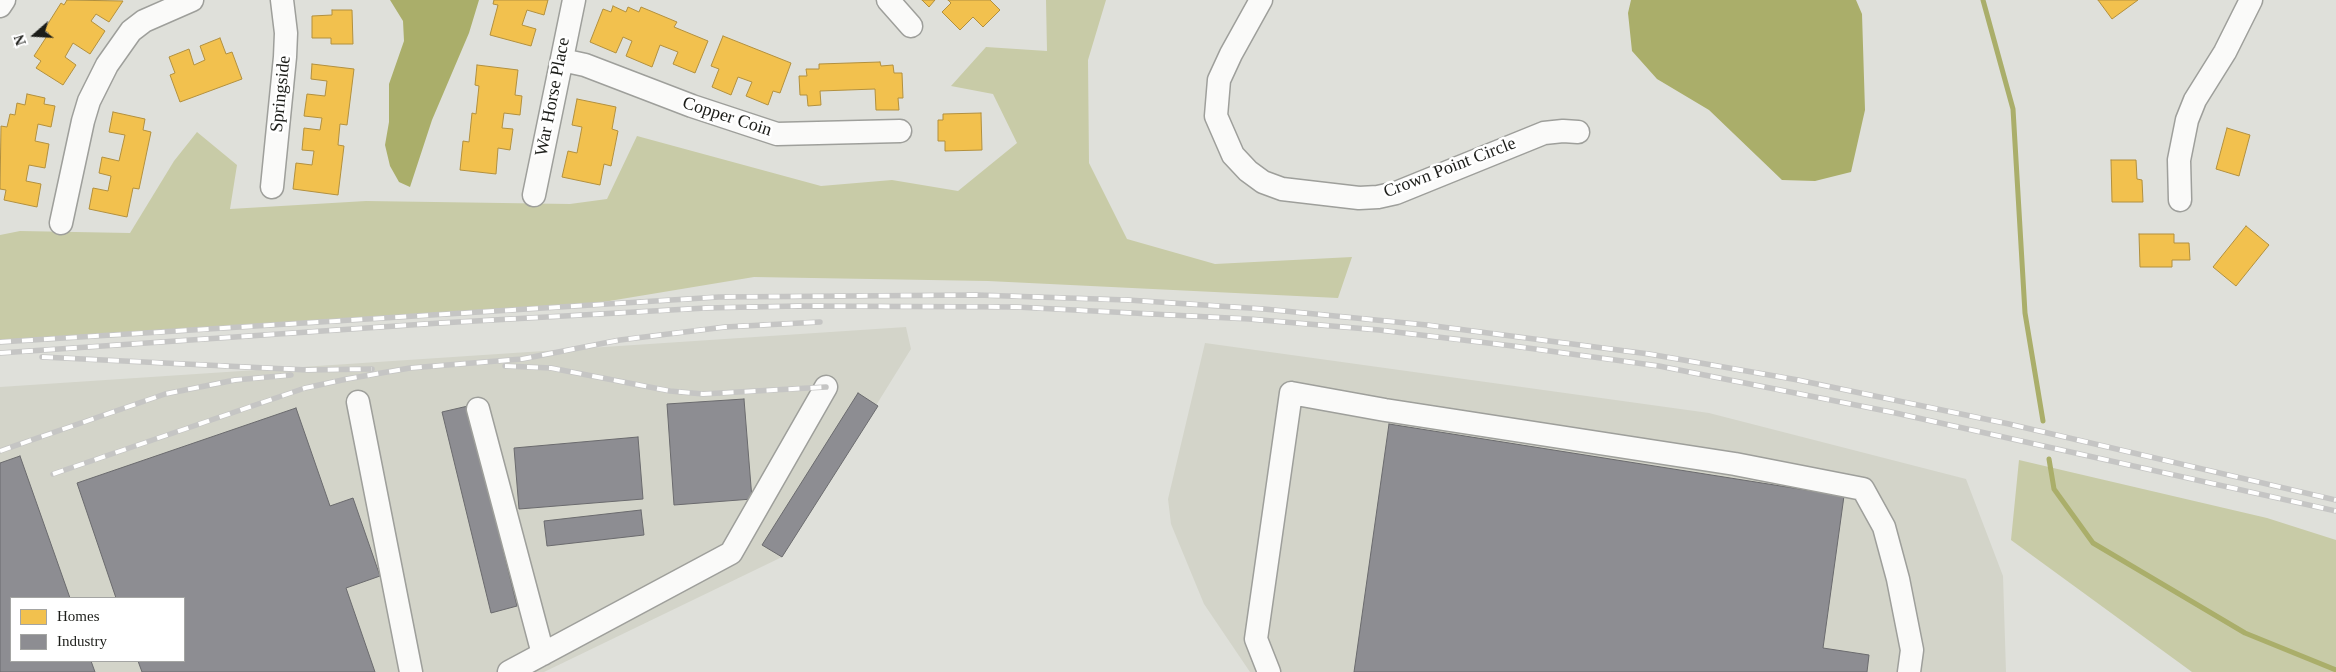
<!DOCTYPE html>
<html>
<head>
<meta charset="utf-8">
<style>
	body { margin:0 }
	#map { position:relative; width:2336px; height:672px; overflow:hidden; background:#dfe0da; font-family:"Times New Roman",serif }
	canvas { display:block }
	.legend { position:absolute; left:10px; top:597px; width:175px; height:65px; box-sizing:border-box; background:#fff; border:1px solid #a4a5a3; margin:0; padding:6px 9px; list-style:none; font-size:15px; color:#1c1d19 }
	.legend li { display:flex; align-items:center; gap:10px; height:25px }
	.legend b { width:25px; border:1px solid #a4a5a3 }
	.north { position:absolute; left:10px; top:10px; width:50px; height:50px; -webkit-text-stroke:4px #fff; paint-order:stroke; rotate:251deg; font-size:14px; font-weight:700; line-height:20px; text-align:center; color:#1c1d19 }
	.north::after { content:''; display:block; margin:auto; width:18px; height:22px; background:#1c1d19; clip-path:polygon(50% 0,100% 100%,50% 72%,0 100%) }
</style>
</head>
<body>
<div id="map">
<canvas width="2336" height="672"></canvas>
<ul class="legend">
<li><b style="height:14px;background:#f2c14e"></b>Homes</li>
<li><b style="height:14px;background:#8d8d92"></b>Industry</li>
</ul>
<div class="north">N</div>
</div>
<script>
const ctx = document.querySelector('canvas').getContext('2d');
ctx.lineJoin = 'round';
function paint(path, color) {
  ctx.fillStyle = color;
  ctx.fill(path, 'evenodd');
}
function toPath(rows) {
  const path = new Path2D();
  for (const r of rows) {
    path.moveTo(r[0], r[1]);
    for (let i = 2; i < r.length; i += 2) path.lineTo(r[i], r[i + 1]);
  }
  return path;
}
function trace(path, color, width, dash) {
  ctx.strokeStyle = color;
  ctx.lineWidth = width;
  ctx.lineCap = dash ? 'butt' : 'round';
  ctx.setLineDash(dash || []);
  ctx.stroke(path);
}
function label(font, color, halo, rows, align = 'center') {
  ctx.font = font + ' "Times New Roman",serif';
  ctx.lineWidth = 5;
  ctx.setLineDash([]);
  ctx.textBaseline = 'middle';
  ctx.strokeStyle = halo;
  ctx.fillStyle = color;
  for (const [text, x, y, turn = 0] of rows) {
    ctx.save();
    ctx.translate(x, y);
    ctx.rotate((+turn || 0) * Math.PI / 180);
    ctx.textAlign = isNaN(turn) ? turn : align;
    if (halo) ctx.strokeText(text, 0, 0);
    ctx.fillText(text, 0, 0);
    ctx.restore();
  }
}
const built = toPath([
	[906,327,911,349,782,557,544,672,0,672,0,387],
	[11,598,184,598,184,661,11,661],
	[1205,343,1709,413,1966,479,2003,576,2006,672,1250,672,1204,604,1171,524,1168,499]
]);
const green = toPath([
	[1046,0,1106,0,1088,60,1089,163,1127,239,1215,264,1352,257,1338,298,988,281,754,277,591,304,0,342,0,235,20,231,130,233,174,161,197,132,237,165,230,209,366,201,570,204,607,199,637,136,821,186,892,180,958,191,1017,143,993,94,951,86,986,47,1047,51],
	[2019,460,2267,518,2336,540,2336,672,2192,672,2011,540]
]);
const water = toPath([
	[390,0,479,0,469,33,432,120,410,187,399,182,390,166,385,145,389,122,389,84,404,41,403,21],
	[1631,0,1856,0,1862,14,1865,110,1851,172,1815,181,1782,180,1709,110,1657,79,1632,51,1628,13]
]);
const homes = toPath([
	[67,0,123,1,109,22,96,14,91,21,105,31,90,54,73,43,65,57,76,65,63,85,36,68,41,61,34,56,49,33,44,30,61,3,64,5,67,0],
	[494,0,548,0,544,15,527,10,522,25,536,29,531,46,490,35,498,5,493,4,494,0],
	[922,0,935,0,929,7,922,0],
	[948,0,990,0,1000,10,983,27,973,17,960,30,942,12,951,3,948,0],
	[2098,0,2138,0,2112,19,2098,0],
	[613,6,626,12,628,7,639,12,641,7,677,22,674,27,708,41,695,73,673,64,678,52,660,45,652,67,626,56,632,41,623,37,616,53,590,42,603,9,611,12,613,6],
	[332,10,352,10,353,44,331,44,331,38,312,38,312,16,332,15,332,10],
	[723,36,791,63,780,93,773,91,768,105,746,96,752,82,738,77,731,95,712,87,719,69,711,66,723,36],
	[220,38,226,54,232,52,242,79,180,102,170,75,175,73,169,57,189,49,194,65,205,60,200,46,220,38],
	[880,62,881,66,893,65,894,73,902,73,903,98,898,98,899,110,876,110,875,89,820,91,821,105,808,106,807,95,800,95,799,76,807,76,806,69,819,69,819,64,880,62],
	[312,64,354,69,347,125,340,124,338,145,344,146,338,195,293,189,296,163,312,165,314,151,302,150,304,128,320,130,322,118,304,116,307,94,325,96,327,81,311,79,312,64],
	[477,65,518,70,515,95,522,96,520,115,504,113,502,128,513,129,510,150,498,148,496,174,460,170,463,141,469,142,472,113,476,114,479,86,475,85,477,65],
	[27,94,45,98,44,104,55,106,51,127,38,124,35,141,49,144,45,168,29,165,26,181,41,184,37,207,4,200,6,190,0,189,1,126,7,127,10,114,15,115,17,103,25,105,27,94],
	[577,99,616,107,612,129,618,131,611,166,604,164,600,185,562,177,568,151,577,153,582,127,572,125,577,99],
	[113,112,145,119,143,130,151,132,139,189,133,188,127,217,89,209,93,188,108,191,111,176,99,173,102,157,119,161,125,135,109,132,113,112],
	[981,113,982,150,945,151,945,141,938,141,938,120,943,120,943,114,981,113],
	[2227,128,2250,135,2239,176,2216,169,2227,128],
	[2111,160,2136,160,2137,179,2142,180,2143,202,2112,202,2111,160],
	[2246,226,2269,245,2236,286,2213,267,2246,226],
	[2139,234,2174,234,2174,243,2189,243,2190,260,2172,260,2172,267,2140,267,2139,234]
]);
const industry = toPath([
	[858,393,878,406,782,557,762,545,858,393],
	[744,399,752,499,674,505,667,404,744,399],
	[468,406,517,606,491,613,442,412,468,406],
	[296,408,330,506,353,498,380,576,346,588,375,672,142,672,138,661,184,661,184,598,116,598,77,483,296,408],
	[1389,424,1844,496,1823,648,1869,655,1867,672,1354,672,1389,424],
	[638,437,643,499,519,509,514,448,638,437],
	[20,456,70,598,11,598,11,661,91,661,95,672,0,672,0,463,20,456],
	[641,510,644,535,547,546,544,521,641,510]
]);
const stream = toPath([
	[1983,0,2013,109,2025,313,2043,421],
	[2049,459,2054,489,2093,543,2245,633,2336,670]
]);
const minor = toPath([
	[888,0,911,26],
	[1261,0,1231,54,1219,80,1216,116,1233,155,1248,171,1263,182,1282,189,1359,198,1378,197,1396,193,1544,133,1563,131,1578,132],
	[0,6,4,0],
	[562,60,585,65,692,106,777,134,900,131],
	[272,187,285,57,286,33,282,0],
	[534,195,574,0],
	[2180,200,2179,160,2187,120,2195,100,2225,52,2251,0],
	[61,223,83,121,89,101,107,65,131,31,144,21,192,0],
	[358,402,411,672],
	[478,409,543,654],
	[509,672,731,553,826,387],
	[1269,672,1256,639,1291,393,1385,410,1735,464,1863,489,1884,527,1898,579,1912,650,1909,672]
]);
const rail = toPath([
	[0,342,719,297,977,295,1128,300,1264,309,1427,325,1649,354,1798,380,2009,424,2336,500],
	[0,353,440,323,706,308,798,306,1016,307,1249,319,1379,330,1513,346,1659,366,1891,412,2336,511],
	[42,357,308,370,372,369],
	[505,366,551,368,670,391,703,394,826,387],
	[0,451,165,394,235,380,291,375],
	[53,474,305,388,347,379,410,368,522,359,620,340,725,327,820,322]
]);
const streetNames = [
	["Springside",281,94,-84],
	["War Horse Place",553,97,-79],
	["Copper Coin",727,117,18],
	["Crown Point Circle",1450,168,-21]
];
paint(built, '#d3d4c9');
paint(green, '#c8cba7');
paint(water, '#aaae6a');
paint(homes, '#f2c14e');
trace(homes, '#b2903e', 1);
paint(industry, '#8d8d92');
trace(industry, '#6b6b6e', 1);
trace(stream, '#aaae6a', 5);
trace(minor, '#9e9f9b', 25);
trace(minor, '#fafaf9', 22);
trace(rail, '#c5c5c4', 5.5);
trace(rail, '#fff', 4, [11]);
label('18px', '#1c1d19', '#fff', streetNames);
</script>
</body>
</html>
